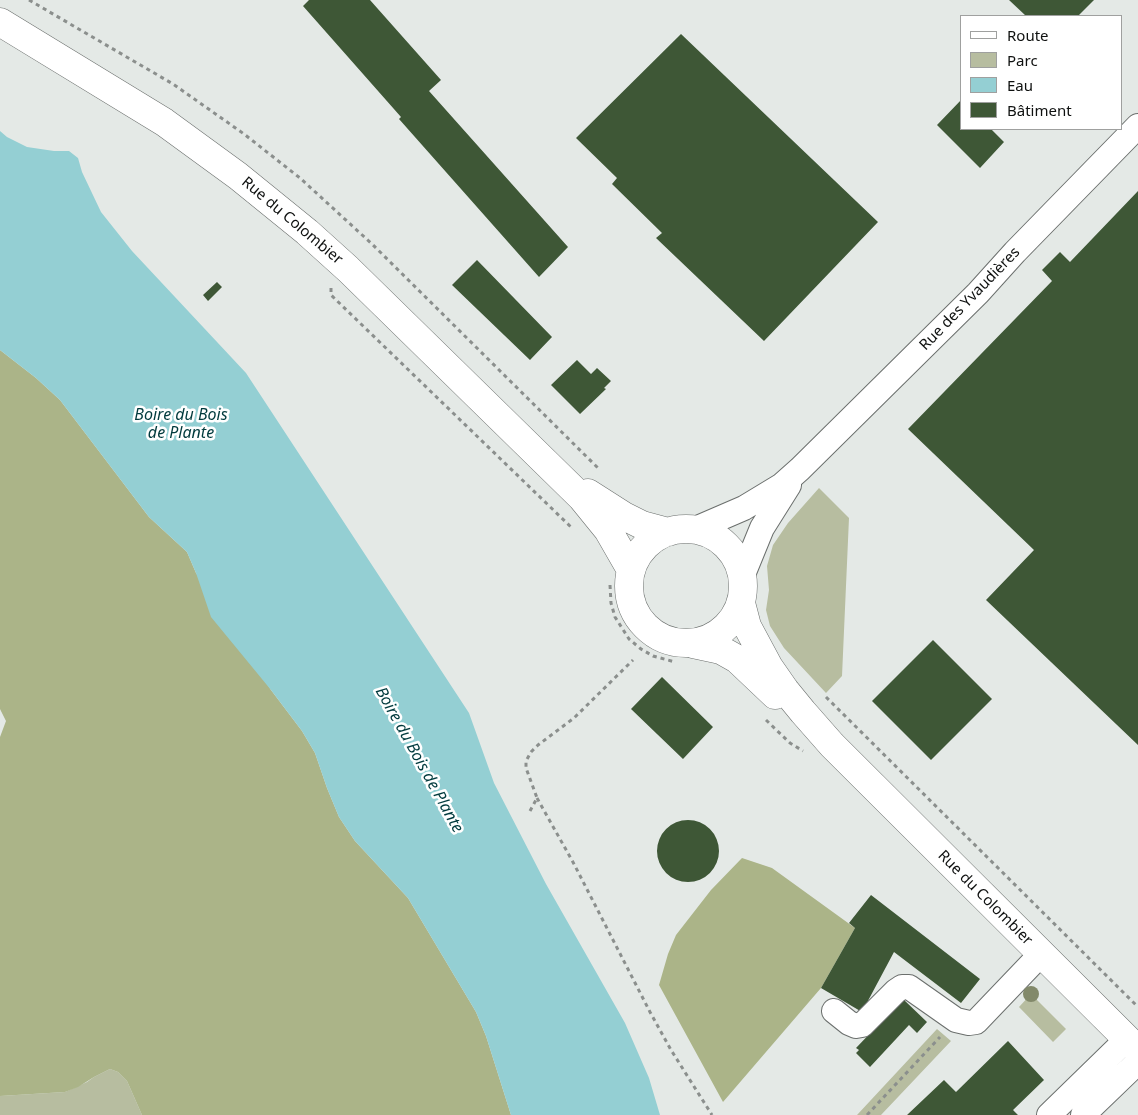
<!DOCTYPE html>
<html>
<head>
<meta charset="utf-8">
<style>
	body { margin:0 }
	#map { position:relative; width:1138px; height:1115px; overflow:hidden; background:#e4e9e6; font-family:"Noto Sans",sans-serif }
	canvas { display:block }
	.legend { position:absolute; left:960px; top:15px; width:162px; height:115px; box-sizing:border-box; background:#fff; border:1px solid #9fa09f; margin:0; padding:6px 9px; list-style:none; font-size:15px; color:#0f1110 }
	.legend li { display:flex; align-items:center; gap:10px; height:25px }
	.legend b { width:25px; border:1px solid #9fa09f }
</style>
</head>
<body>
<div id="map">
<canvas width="1138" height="1115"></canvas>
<ul class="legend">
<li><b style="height:6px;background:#fff"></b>Route</li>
<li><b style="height:14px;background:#b7bda0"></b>Parc</li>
<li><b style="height:14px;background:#94cfd3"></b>Eau</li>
<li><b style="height:14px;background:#3e5736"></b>Bâtiment</li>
</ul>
</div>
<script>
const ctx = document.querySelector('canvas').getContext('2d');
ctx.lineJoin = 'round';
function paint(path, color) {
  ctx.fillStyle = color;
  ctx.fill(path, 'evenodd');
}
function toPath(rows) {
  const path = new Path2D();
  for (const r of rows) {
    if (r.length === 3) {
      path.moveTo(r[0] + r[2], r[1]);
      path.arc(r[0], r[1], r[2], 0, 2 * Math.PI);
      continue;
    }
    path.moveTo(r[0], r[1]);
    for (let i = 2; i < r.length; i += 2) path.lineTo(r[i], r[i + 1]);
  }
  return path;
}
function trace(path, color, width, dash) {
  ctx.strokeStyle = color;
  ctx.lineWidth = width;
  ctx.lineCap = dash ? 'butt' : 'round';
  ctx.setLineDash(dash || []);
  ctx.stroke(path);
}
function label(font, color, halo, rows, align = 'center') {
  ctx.font = font + ' "Noto Sans",sans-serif';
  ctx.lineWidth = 5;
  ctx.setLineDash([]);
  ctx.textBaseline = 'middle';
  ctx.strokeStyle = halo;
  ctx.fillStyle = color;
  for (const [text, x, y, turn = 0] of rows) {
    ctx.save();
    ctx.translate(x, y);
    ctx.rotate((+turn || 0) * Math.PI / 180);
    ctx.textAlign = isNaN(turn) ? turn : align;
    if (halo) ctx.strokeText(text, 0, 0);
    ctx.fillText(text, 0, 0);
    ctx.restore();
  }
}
const green = toPath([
	[819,488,849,518,842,676,826,693,784,648,770,626,766,610,769,590,767,566,773,545,788,523],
	[1031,994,1066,1029,1053,1042,1019,1007],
	[937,1029,951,1041,881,1115,857,1115],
	[110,1069,118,1072,127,1081,142,1115,0,1115,0,1096,65,1092,87,1082,94,1077]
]);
const forest = toPath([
	[0,350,36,378,60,400,149,517,187,552,196,573,271,690,302,731,315,753,327,788,339,817,355,841,408,898,476,1012,486,1036,511,1115,142,1115,127,1081,118,1072,110,1069,94,1077,78,1087,65,1092,0,1096,0,737,6,721,0,709],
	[742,858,772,868,855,928,821,988,723,1102,659,985,668,954,676,935,711,890]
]);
const water = toPath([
	[0,131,7,137,27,147,54,151,69,151,78,158,82,172,101,212,132,251,246,373,469,713,494,783,546,884,625,1023,649,1078,660,1115,511,1115,486,1036,476,1012,408,898,355,841,339,817,327,788,315,753,302,731,271,690,211,617,196,573,187,552,149,517,60,400,36,378,0,350]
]);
const building = toPath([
	[309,0,370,0,441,80,429,91,568,247,539,277,399,119,401,117,303,6],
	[1009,0,1094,0,1078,16,1026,16],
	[681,34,878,222,764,341,656,238,662,233,612,184,617,178,576,138],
	[962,99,962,129,991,129,1004,142,980,168,937,125],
	[1138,191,1138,745,986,600,1034,550,908,429,1052,281,1042,270,1060,252,1070,262],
	[477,260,552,337,530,360,452,285],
	[217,282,222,287,208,301,203,295],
	[577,360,591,374,597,368,611,381,604,388,606,389,580,414,551,385],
	[933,640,992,699,931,760,872,701],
	[662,677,713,727,683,759,631,709],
	[688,851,31],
	[871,895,980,979,961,1003,894,952,862,1012,821,988,855,928,849,923],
	[903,999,927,1022,917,1033,909,1025,870,1067,856,1053,859,1050,856,1048],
	[1008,1041,1044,1080,1013,1110,1018,1115,907,1115,944,1080,956,1092]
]);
const path = toPath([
	[29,0,173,84,244,134,300,178,372,244,599,469],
	[331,288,331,295,573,529],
	[610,585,611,603,615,617,629,639,641,649,653,656,675,662],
	[826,697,1138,1007],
	[766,720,790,743,803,751],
	[537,798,574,864,650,1012,671,1050,712,1115],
	[530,811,537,798,526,768,526,761,531,752,538,745,574,718,633,660],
	[867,1115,940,1037]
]);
const minor = toPath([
	[693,530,744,508,782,485,800,469,978,293,1015,252,1138,126],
	[742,577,762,528,789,485],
	[834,1011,849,1023,856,1026,862,1025,896,991,902,987,909,987,956,1020,969,1023,976,1022,1041,954],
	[1049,1115,1127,1039],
	[1083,1115,1138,1062]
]);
const major = toPath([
	[0,22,164,122,238,176,307,232,348,269,582,498,608,530,631,570],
	[588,493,624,516,642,525,668,532],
	[686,586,57],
	[741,603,747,626,769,667,785,690,803,712,832,745,1138,1050],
	[693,644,721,650,737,659,775,695]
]);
const trees = [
	[1031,994]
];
const streetNames = [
	["Rue du Colombier",292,221,40],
	["Rue des Yvaudières",970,299,-46],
	["Rue du Colombier",985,898,45]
];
const waterNames = [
	["Boire du Bois",181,415],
	["de Plante",181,433],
	["Boire du Bois de Plante",419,760,61]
];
paint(green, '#b7bda0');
paint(forest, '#abb488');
paint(water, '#94cfd3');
paint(building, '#3e5736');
trace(minor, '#6b6f6d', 26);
trace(major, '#6b6f6d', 29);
trace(path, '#8b8f8d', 3, [4, 4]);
trace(minor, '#fff', 24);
trace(major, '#fff', 28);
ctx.fillStyle = '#82896a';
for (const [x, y] of trees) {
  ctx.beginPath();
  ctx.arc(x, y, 8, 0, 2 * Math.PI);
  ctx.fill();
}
label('15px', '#0f1110', '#fff', streetNames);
label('italic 16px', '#003a3d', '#fff', waterNames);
</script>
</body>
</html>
